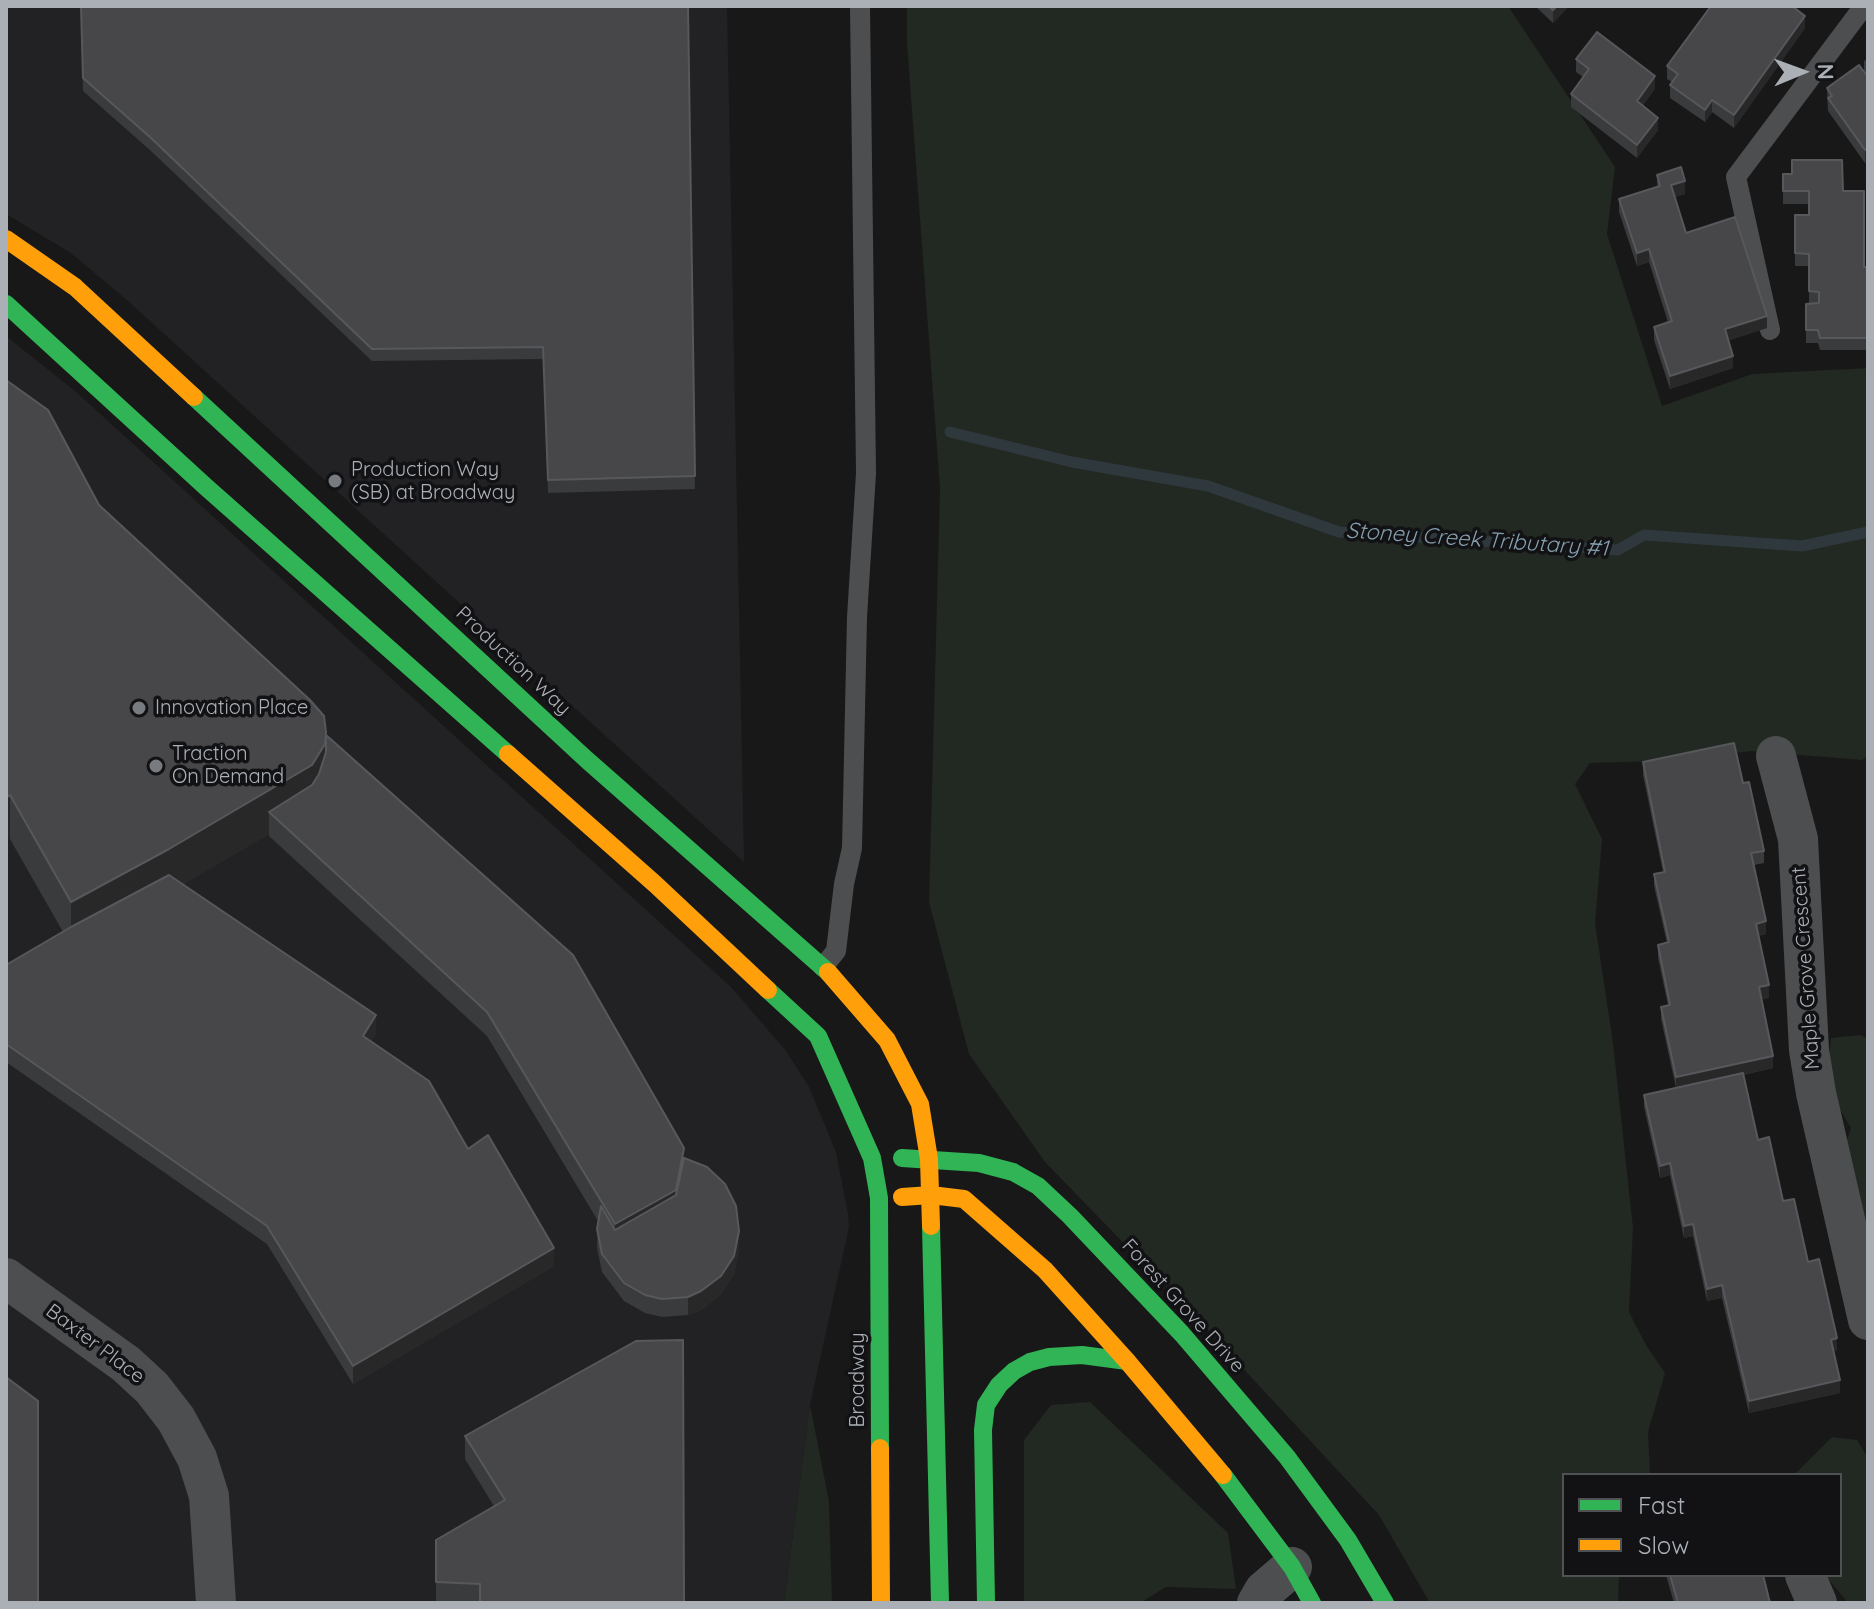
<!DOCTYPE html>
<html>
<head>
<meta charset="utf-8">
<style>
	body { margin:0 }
	#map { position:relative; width:1874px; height:1609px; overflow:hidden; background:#181818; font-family:Quicksand,sans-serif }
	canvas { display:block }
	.frame { position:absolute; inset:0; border:8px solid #abb0b7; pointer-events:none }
	.legend { position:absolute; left:1562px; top:1473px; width:280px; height:104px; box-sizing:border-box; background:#121214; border:2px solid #4f5155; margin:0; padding:10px 14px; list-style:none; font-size:24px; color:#abb0b7 }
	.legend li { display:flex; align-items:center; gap:16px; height:40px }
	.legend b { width:40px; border:2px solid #4f5155 }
	.north { position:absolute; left:1762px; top:32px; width:80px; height:80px; -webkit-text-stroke:6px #121214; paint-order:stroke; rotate:89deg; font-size:22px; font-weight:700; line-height:32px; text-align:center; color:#abb0b7 }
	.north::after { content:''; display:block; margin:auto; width:28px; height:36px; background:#abb0b7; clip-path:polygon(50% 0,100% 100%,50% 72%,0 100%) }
</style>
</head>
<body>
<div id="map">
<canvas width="1874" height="1609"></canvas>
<div class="frame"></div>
<ul class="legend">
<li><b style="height:10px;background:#30b455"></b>Fast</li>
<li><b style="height:10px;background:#ff9f0a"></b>Slow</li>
</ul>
<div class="north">N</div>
</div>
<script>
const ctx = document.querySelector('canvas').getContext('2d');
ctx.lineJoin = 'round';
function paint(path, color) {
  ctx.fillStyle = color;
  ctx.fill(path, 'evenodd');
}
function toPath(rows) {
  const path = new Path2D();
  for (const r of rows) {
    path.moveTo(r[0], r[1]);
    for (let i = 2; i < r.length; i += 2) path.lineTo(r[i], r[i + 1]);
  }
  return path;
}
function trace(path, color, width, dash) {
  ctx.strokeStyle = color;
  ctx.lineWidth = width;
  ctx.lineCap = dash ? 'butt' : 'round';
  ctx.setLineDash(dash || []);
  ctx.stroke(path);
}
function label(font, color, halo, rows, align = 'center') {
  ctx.font = font + ' Quicksand,sans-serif';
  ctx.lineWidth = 7;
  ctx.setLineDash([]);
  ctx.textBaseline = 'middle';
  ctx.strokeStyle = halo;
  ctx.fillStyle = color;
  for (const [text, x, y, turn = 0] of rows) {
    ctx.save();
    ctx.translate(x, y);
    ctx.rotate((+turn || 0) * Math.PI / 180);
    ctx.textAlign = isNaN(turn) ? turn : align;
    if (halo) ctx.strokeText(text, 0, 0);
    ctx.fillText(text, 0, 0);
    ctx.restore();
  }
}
const built = toPath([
	[6,6,727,6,744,862,128,301,71,253,6,214],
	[6,336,75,391,732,988,786,1051,809,1087,836,1152,848,1214,849,1227,810,1405,784,1603,6,1603]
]);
const green = toPath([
	[907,6,1508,6,1615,167,1607,234,1662,406,1752,374,1868,368,1868,756,1862,760,1752,751,1659,761,1590,763,1575,784,1602,839,1595,923,1613,1043,1633,1228,1629,1312,1646,1345,1665,1373,1648,1432,1650,1475,1564,1475,1564,1575,1619,1575,1618,1603,1430,1603,1379,1515,1201,1323,1045,1162,969,1054,929,902,940,488,907,43],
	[1860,1035,1868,1038,1868,1228,1839,1164,1851,1128,1827,1087,1831,1038],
	[1090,1402,1228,1533,1236,1589,1166,1587,1140,1603,1024,1603,1024,1440,1051,1405],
	[810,1405,829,1501,832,1603,784,1603],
	[1832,1437,1857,1440,1868,1458,1868,1603,1848,1603,1825,1575,1840,1575,1840,1475,1794,1475]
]);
const stream = toPath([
	[950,432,1072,462,1208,486,1339,532,1618,550,1644,535,1802,546,1868,532]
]);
const lane = toPath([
	[1770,330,1736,177,1864,6],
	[823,967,836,951,844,884,852,848,857,617,866,473,860,6]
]);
const street = toPath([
	[1776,756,1798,839,1809,1050,1816,1093,1868,1320],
	[6,1278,126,1364,152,1388,176,1419,197,1458,209,1496,216,1603],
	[1805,1575,1817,1603],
	[1257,1603,1264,1591,1292,1567]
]);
const fast = toPath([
	[6,304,206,487,508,754],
	[194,397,587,760,828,972],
	[768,990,818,1036,872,1158,879,1198,880,1448],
	[902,1158,979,1163,1013,1172,1038,1186,1070,1216,1182,1334,1287,1457,1348,1540,1385,1603],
	[931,1226,940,1603],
	[1223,1475,1292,1567,1312,1603],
	[986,1603,983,1430,986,1405,999,1385,1014,1371,1030,1362,1049,1357,1082,1355,1127,1361]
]);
const slow = toPath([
	[6,239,75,287,194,397],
	[508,754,655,884,768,990],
	[828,972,887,1040,920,1104,929,1159,931,1226],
	[902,1197,931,1195,964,1199,1045,1270,1127,1361,1223,1475],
	[880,1448,881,1603]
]);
const wall = toPath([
	[81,6,688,6,695,489,548,493,543,359,372,361,151,151,83,91],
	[1535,6,1569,6,1553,23],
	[1798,11,1805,28,1734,128,1712,112,1705,122,1670,98,1670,85,1672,82,1667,79,1667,66],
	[1868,58,1868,161,1865,163,1828,111,1827,88,1864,73,1864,61],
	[1576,59,1655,89,1642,106,1658,130,1637,158,1571,107,1571,94,1583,77,1576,72],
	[1783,174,1843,191,1864,267,1868,267,1868,350,1820,350,1818,343,1806,343,1806,304,1809,304,1809,266,1795,266,1795,228,1809,215,1809,204,1783,204],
	[1657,175,1685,194,1675,197,1686,233,1767,328,1729,340,1733,368,1670,389,1654,340,1654,327,1668,322,1649,262,1637,266,1619,212,1619,199,1657,187],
	[6,380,99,505,326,735,684,1158,739,1250,734,1274,721,1294,701,1310,688,1315,662,1317,645,1313,624,1301,602,1272,597,1248,598,1221,487,1036,269,836,269,834,183,884,376,1034,371,1041,468,1149,554,1266,353,1384,267,1244,6,1062,6,965,63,932,10,839],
	[1643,762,1743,783,1764,851,1764,863,1754,865,1766,934,1758,936,1769,998,1761,999,1773,1068,1743,1075,1758,1140,1808,1262,1837,1350,1833,1351,1840,1393,1749,1413,1722,1298,1707,1301,1693,1236,1684,1238,1670,1175,1660,1178,1644,1107,1644,1095,1676,1088,1661,1019,1661,1007,1668,1005,1658,958,1658,945,1667,943,1654,886,1654,874,1663,872,1643,775],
	[465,1436,684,1603,436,1603,436,1540,494,1506,465,1459],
	[1666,1575,1763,1575,1770,1603,1674,1603]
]);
const shadedWall = toPath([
	[1557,6,1569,6,1553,23,1553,10],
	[1805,16,1805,28,1734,128,1734,115],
	[1655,76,1655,89,1637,114,1637,101],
	[1712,100,1712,112,1705,122,1705,110],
	[1658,118,1658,130,1637,158,1637,145],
	[1868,148,1868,161,1865,163,1865,150],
	[1685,181,1685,194,1671,198,1671,185],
	[1649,249,1649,262,1637,266,1637,253],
	[1767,316,1767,328,1725,342,1725,329],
	[1733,356,1733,368,1670,389,1670,376],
	[326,732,326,776,269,812,269,834,169,893,71,946,71,902],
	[10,795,10,839,6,841,6,798],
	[1766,921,1766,934,1756,936,1756,924],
	[1769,985,1769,998,1759,1000,1759,987],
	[376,1015,376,1034,363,1054,363,1036],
	[1773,1056,1773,1068,1676,1089,1676,1077],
	[684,1148,684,1172,676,1214,615,1248,615,1224],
	[1670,1163,1670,1175,1660,1178,1660,1166],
	[1693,1224,1693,1236,1684,1238,1684,1226],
	[739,1231,739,1250,734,1274,721,1294,701,1310,688,1315,688,1297],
	[554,1248,554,1266,353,1384,353,1366],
	[1722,1285,1722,1298,1707,1301,1707,1289],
	[1837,1338,1837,1350,1831,1352,1831,1340],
	[1840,1380,1840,1393,1749,1413,1749,1401]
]);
const building = toPath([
	[81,6,688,6,695,476,548,480,543,347,372,349,151,138,83,78,81,6],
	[1548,6,1557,6,1553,10,1548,6],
	[1711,6,1792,6,1805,16,1734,115,1712,100,1705,110,1670,85,1678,74,1667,66,1711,6],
	[1597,32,1655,76,1637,101,1658,118,1637,145,1571,94,1589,69,1576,59,1597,32],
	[1859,65,1868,77,1868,148,1865,150,1828,98,1832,96,1827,88,1859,65],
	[1792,160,1842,160,1843,191,1864,191,1864,267,1868,267,1868,338,1820,338,1818,330,1806,330,1806,304,1819,303,1819,292,1809,291,1809,254,1795,253,1795,215,1809,215,1809,191,1783,191,1783,174,1792,174,1792,160],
	[1681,167,1685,181,1671,185,1686,233,1735,217,1767,316,1725,329,1733,356,1670,376,1654,327,1672,321,1649,249,1637,253,1619,199,1660,186,1657,175,1681,167],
	[6,380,48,410,99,505,310,700,324,716,326,732,325,744,312,765,169,849,71,902,10,795,6,798,6,380],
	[326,735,573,955,684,1148,676,1190,615,1224,487,1012,269,812,312,785,319,774,326,752,326,735],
	[1734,743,1743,783,1749,782,1764,851,1751,853,1766,921,1756,924,1769,985,1759,987,1773,1056,1676,1077,1661,1007,1670,1005,1658,945,1669,942,1654,874,1665,872,1643,762,1734,743],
	[169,875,376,1015,363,1036,429,1081,468,1149,488,1135,554,1248,353,1366,267,1226,6,1044,6,965,71,927,169,875],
	[1743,1073,1758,1140,1769,1137,1783,1201,1794,1199,1808,1262,1819,1259,1837,1338,1831,1340,1840,1380,1749,1401,1722,1285,1707,1289,1693,1224,1684,1226,1670,1163,1660,1166,1644,1095,1743,1073],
	[684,1158,707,1167,725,1184,736,1206,739,1231,734,1256,721,1276,701,1291,688,1297,662,1299,645,1295,624,1283,602,1254,597,1229,601,1206,615,1230,676,1195,684,1158],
	[683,1340,684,1603,480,1603,480,1584,436,1582,436,1540,505,1500,465,1436,636,1341,683,1340],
	[6,1377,38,1401,38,1603,6,1603,6,1377],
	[1670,1575,1763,1575,1770,1603,1678,1603,1670,1575]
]);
const markers = [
	[335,481,8,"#787b7f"],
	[139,708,8,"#787b7f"],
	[156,766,8,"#787b7f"]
];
const poiNames = [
	["Production Way",351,470],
	["(SB) at Broadway",351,493],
	["Innovation Place",155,708],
	["Traction",172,754],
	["On Demand",172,777]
];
const streetNames = [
	["Production Way",513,661,43],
	["Maple Grove Crescent",1806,968,-94],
	["Forest Grove Drive",1183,1306,48],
	["Baxter Place",95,1344,37],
	["Broadway",858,1380,-90]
];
const waterNames = [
	["Stoney Creek Tributary #1",1477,540,4]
];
paint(built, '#222224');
paint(green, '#222822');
trace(stream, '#2f383d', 11);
trace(lane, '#4d4e50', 20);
trace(street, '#4d4e50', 40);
trace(fast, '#30b455', 18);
trace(slow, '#ff9f0a', 18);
paint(wall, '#3a3b3c');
paint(shadedWall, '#282828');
paint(building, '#474749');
trace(building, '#56585b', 2);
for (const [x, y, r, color] of markers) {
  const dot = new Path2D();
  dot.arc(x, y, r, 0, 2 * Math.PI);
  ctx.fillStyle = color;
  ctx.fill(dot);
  trace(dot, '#121214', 3);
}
label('20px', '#abb0b7', '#121214', poiNames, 'left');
label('20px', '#abb0b7', '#121214', streetNames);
label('italic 22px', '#859faf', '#121214', waterNames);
</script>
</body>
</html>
